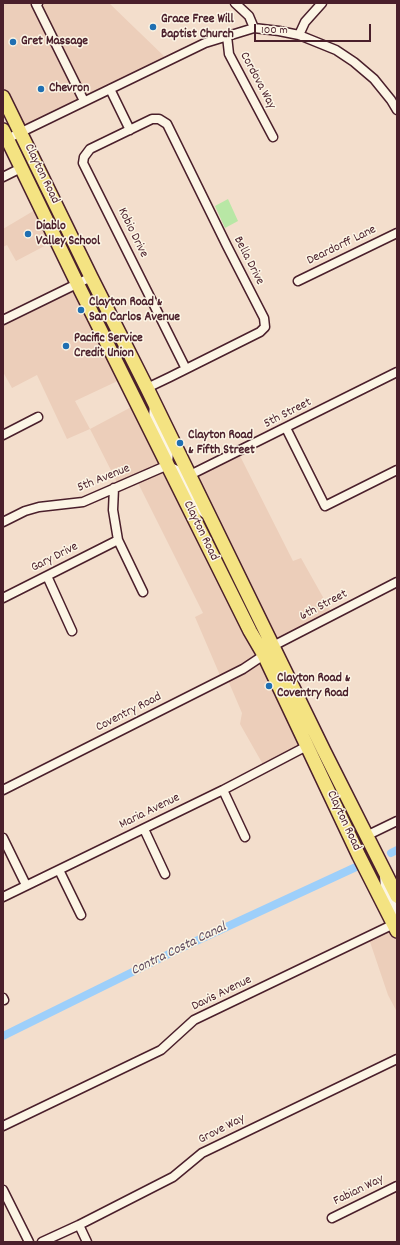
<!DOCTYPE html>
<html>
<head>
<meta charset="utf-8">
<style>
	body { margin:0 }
	#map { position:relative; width:400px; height:1245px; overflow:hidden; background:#f3decc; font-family:Dekko,sans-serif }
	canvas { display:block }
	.frame { position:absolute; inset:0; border:4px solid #4a1f2b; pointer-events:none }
	.scale { position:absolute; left:254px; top:24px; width:117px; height:18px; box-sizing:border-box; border:2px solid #4a1f2b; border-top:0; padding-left:5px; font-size:12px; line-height:14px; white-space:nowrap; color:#4a1f2b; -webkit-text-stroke:3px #fcf5e5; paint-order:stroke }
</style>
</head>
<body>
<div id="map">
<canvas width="400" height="1245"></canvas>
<div class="frame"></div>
<div class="scale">100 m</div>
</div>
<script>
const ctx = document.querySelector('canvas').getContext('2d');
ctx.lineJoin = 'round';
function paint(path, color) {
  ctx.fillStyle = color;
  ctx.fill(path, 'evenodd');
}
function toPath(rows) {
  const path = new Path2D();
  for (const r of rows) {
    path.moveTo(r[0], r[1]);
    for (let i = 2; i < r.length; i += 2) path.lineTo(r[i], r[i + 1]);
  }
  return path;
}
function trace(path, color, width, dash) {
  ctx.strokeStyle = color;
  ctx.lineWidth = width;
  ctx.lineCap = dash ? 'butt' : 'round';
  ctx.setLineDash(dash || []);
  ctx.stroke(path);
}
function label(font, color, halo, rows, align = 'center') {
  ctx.font = font + ' Dekko,sans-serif';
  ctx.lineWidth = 3;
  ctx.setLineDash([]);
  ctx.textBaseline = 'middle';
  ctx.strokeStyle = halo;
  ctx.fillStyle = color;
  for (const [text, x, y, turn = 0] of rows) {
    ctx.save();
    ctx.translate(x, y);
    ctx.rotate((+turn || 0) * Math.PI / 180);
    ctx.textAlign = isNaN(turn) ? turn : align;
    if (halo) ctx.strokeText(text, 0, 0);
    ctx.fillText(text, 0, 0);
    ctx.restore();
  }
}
const built = toPath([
	[3,3,109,3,168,60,20,132,3,97],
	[40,207,56,240,16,261,7,245,3,247,3,229],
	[77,283,124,378,75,401,90,429,137,404,307,746,265,768,240,724,242,713,227,678,222,680,195,617,203,613,136,479,119,486,90,429,67,439,37,375,12,388,3,372,3,320],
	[238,452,293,561,301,558,333,615,273,646,190,475],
	[394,924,397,931,397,1012,388,995,368,936]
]);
const green = toPath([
	[228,199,238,221,225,228,215,206]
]);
const canal = toPath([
	[391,853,397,850],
	[3,1036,181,948,356,867]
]);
const street = toPath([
	[38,3,36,4,84,101],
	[235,3,249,16,254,28],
	[299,35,305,22,322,3],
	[227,36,229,54,273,137],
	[110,89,130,130],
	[7,139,205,43,254,28,279,31,299,35,336,50,354,62,374,79,391,100,397,110],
	[3,177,21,168],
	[298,281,397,233],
	[3,320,91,277],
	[147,388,170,377,260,332,265,327,264,318,227,246,167,124,159,119,152,119,90,149,84,157,83,163,186,369],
	[154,404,153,418,169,452,168,463],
	[286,428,325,506,397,470],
	[3,435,38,417],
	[168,466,179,471,196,507,206,515],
	[190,475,397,372],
	[114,488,113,510,118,540,143,592],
	[3,522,25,511,39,507,83,502,168,465],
	[47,576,72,631],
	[3,598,118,540],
	[3,790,243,669,264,655,273,646,397,582],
	[223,790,245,837],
	[144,829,165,874],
	[366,836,397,821],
	[3,838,26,885],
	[59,870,81,915],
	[384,875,385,889,395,910,394,921],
	[3,897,223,790,307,746],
	[3,998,4,1000],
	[3,1126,161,1050,194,1020,394,924],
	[3,1190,29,1242],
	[332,1218,397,1186],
	[79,1225,87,1242],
	[42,1242,79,1225,173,1177,202,1153,397,1059]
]);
const primary = toPath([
	[3,97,91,277,147,388,324,751,397,896],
	[3,130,77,283,250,631,264,655,359,856,397,931]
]);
const markers = [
	[153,27,4,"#1f6fb2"],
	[13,42,4,"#1f6fb2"],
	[41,89,4,"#1f6fb2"],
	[28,234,4,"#1f6fb2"],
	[81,310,4,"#1f6fb2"],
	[66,346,4,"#1f6fb2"],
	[180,443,4,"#1f6fb2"],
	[269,686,4,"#1f6fb2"]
];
const poiNames = [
	["Grace Free Will",161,20],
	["Baptist Church",161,35],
	["Gret Massage",21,42],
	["Chevron",49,89],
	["Diablo",36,227],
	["Valley School",36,242],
	["Clayton Road &",89,303],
	["San Carlos Avenue",89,318],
	["Pacific Service",74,339],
	["Credit Union",74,354],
	["Clayton Road",188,436],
	["& Fifth Street",188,451],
	["Clayton Road &",277,679],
	["Coventry Road",277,694]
];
const streetNames = [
	["Cordova Way",257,81,62],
	["Clayton Road",41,174,64],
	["Kobio Drive",132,233,64],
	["Deardorff Lane",342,246,-26],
	["Bella Drive",248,261,63],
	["5th Street",288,414,-27],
	["5th Avenue",104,479,-22],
	["Clayton Road",200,531,64],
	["Gary Drive",55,558,-27],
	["6th Street",324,606,-28],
	["Coventry Road",129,713,-27],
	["Maria Avenue",150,812,-26],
	["Clayton Road",343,821,65],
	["Davis Avenue",222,994,-26],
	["Grove Way",222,1130,-27],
	["Fabian Way",359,1191,-26]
];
const waterNames = [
	["Contra Costa Canal",179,950,-26]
];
paint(built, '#ecceba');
paint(green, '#b8e7a5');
trace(canal, '#9dcffa', 8);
trace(street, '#4a1f2b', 11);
trace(primary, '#4a1f2b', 16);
trace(street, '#fcf5e5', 8);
trace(primary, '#f4e382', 13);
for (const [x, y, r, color] of markers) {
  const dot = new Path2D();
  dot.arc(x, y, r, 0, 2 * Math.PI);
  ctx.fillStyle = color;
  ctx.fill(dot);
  trace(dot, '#fcf5e5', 1.5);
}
label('bold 13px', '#4a1f2b', '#fcf5e5', poiNames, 'left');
label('13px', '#4a1f2b', '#fcf5e5', streetNames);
label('italic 14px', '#5f4b5f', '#fcf5e5', waterNames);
</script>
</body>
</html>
